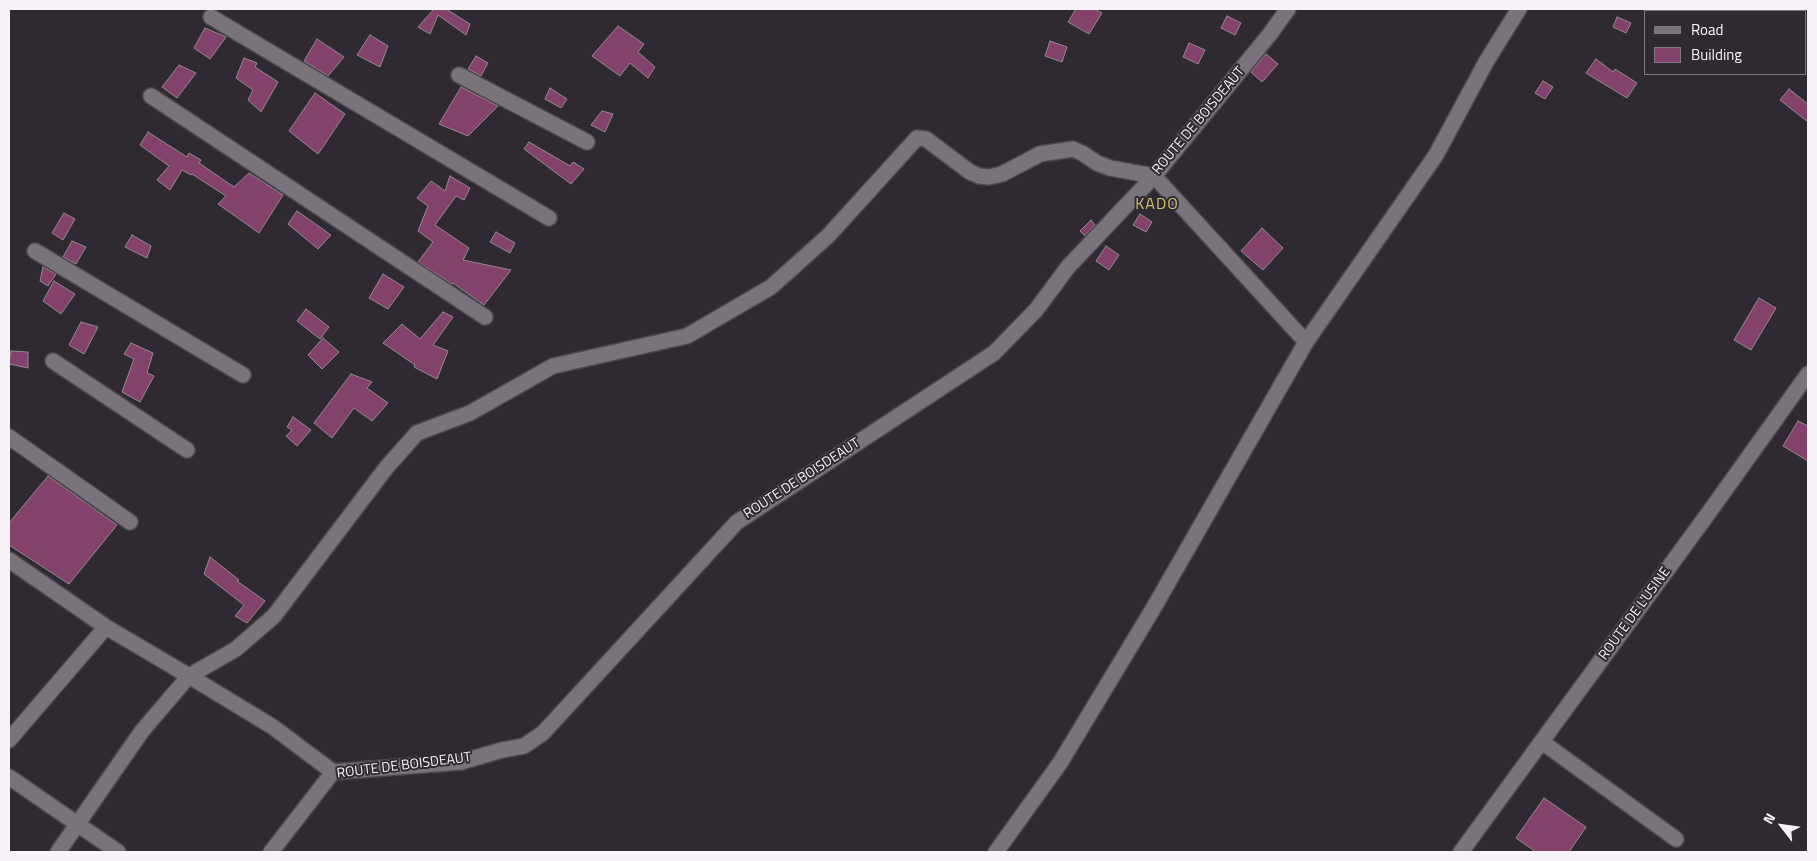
<!DOCTYPE html>
<html>
<head>
<meta charset="utf-8">
<style>
	body { margin:0 }
	#map { position:relative; width:1817px; height:861px; overflow:hidden; background:#2f2a31; font-family:"Titillium Web",sans-serif }
	canvas { display:block }
	.frame { position:absolute; inset:0; border:10px solid #f7f3f8; pointer-events:none }
	.legend { position:absolute; left:1644px; top:10px; width:162px; height:65px; box-sizing:border-box; background:#2f2a31; border:1px solid #7f7a81; margin:0; padding:6px 9px; list-style:none; font-size:15px; color:#f7f3f8 }
	.legend li { display:flex; align-items:center; gap:10px; height:25px }
	.legend b { width:25px; border:1px solid #7f7a81 }
	.north { position:absolute; left:1757px; top:801px; width:50px; height:50px; -webkit-text-stroke:4px #2f2a31; paint-order:stroke; rotate:300deg; font-size:14px; font-weight:700; line-height:20px; text-align:center; color:#f7f3f8 }
	.north::after { content:''; display:block; margin:auto; width:18px; height:22px; background:#f7f3f8; clip-path:polygon(50% 0,100% 100%,50% 72%,0 100%) }
</style>
</head>
<body>
<div id="map">
<canvas width="1817" height="861"></canvas>
<div class="frame"></div>
<ul class="legend">
<li><b style="height:6px;background:#79737c"></b>Road</li>
<li><b style="height:14px;background:#84416c"></b>Building</li>
</ul>
<div class="north">N</div>
</div>
<script>
const ctx = document.querySelector('canvas').getContext('2d');
ctx.lineJoin = 'round';
function paint(path, color) {
  ctx.fillStyle = color;
  ctx.fill(path, 'evenodd');
}
function toPath(rows) {
  const path = new Path2D();
  for (const r of rows) {
    path.moveTo(r[0], r[1]);
    for (let i = 2; i < r.length; i += 2) path.lineTo(r[i], r[i + 1]);
  }
  return path;
}
function trace(path, color, width, dash) {
  ctx.strokeStyle = color;
  ctx.lineWidth = width;
  ctx.lineCap = dash ? 'butt' : 'round';
  ctx.setLineDash(dash || []);
  ctx.stroke(path);
}
function label(font, color, halo, rows, align = 'center') {
  ctx.font = font + ' "Titillium Web",sans-serif';
  ctx.lineWidth = 4;
  ctx.setLineDash([]);
  ctx.textBaseline = 'middle';
  ctx.strokeStyle = halo;
  ctx.fillStyle = color;
  for (const [text, x, y, turn = 0] of rows) {
    ctx.save();
    ctx.translate(x, y);
    ctx.rotate((+turn || 0) * Math.PI / 180);
    ctx.textAlign = isNaN(turn) ? turn : align;
    if (halo) ctx.strokeText(text, 0, 0);
    ctx.fillText(text, 0, 0);
    ctx.restore();
  }
}
const building = toPath([
	[434,9,446,9,470,24,466,35,438,15,430,34,418,27,434,9],
	[1076,9,1094,9,1102,13,1089,34,1068,22,1076,9],
	[1227,16,1241,23,1235,35,1221,28,1227,16],
	[1617,17,1631,23,1626,33,1613,27,1617,17],
	[618,26,644,44,638,52,655,67,648,78,630,63,620,76,592,56,618,26],
	[205,28,226,37,210,59,194,48,205,28],
	[370,35,388,46,380,67,357,55,370,35],
	[317,39,344,57,328,76,304,61,317,39],
	[1050,41,1067,47,1062,62,1045,56,1050,41],
	[1189,43,1205,50,1198,64,1183,57,1189,43],
	[1266,54,1278,64,1262,82,1251,72,1266,54],
	[476,56,488,63,481,76,468,69,476,56],
	[244,58,257,63,255,67,278,82,261,112,248,100,253,90,236,78,244,58],
	[1596,59,1613,72,1615,69,1637,83,1627,98,1586,73,1596,59],
	[179,65,196,73,177,98,162,87,179,65],
	[1543,81,1553,87,1545,99,1535,93,1543,81],
	[461,87,498,106,468,136,439,124,461,87],
	[550,88,567,99,561,108,545,99,550,88],
	[1789,89,1808,104,1808,122,1780,100,1789,89],
	[315,93,345,114,318,154,289,131,315,93],
	[602,111,613,114,605,132,591,125,602,111],
	[148,132,187,157,189,153,201,160,199,163,234,187,249,173,283,195,259,233,218,204,226,196,192,174,191,175,182,170,170,190,157,180,169,166,140,145,148,132],
	[529,142,570,166,573,162,584,169,571,184,524,149,529,142],
	[450,176,470,188,464,200,456,196,435,225,469,248,463,260,511,270,484,305,453,283,452,284,418,262,433,242,418,231,428,206,417,198,431,181,445,191,450,176],
	[297,211,331,235,318,249,288,224,297,211],
	[64,213,75,219,63,240,52,233,64,213],
	[1140,214,1152,222,1146,232,1133,225,1140,214],
	[1091,220,1095,225,1085,236,1080,231,1091,220],
	[1262,228,1283,248,1263,270,1241,251,1262,228],
	[496,232,515,243,510,253,490,242,496,232],
	[132,235,151,246,147,258,125,247,132,235],
	[72,241,86,247,76,264,63,257,72,241],
	[1106,246,1119,255,1109,270,1096,261,1106,246],
	[43,267,56,274,48,286,40,281,43,267],
	[383,274,404,287,388,309,369,298,383,274],
	[54,281,75,294,61,314,43,301,54,281],
	[1759,298,1776,308,1751,350,1734,340,1759,298],
	[306,309,329,327,320,339,297,321,306,309],
	[443,312,453,317,433,345,448,351,437,379,414,367,415,365,383,343,402,324,420,339,443,312],
	[81,322,98,327,84,354,69,345,81,322],
	[323,338,339,352,322,369,308,355,323,338],
	[131,343,153,353,147,373,154,376,140,402,122,392,134,359,124,354,131,343],
	[11,351,28,352,28,368,9,364,11,351],
	[351,374,372,382,367,388,388,403,372,421,354,408,332,438,314,423,351,374],
	[293,417,311,430,297,446,286,436,292,430,287,427,293,417],
	[1798,421,1808,426,1808,461,1783,446,1798,421],
	[48,476,117,525,69,584,9,545,9,523,48,476],
	[210,557,239,580,237,581,265,601,247,623,235,616,244,605,204,574,210,557],
	[1544,798,1586,827,1569,852,1536,852,1516,838,1544,798]
]);
const street = toPath([
	[211,17,549,218],
	[459,75,587,142],
	[151,96,485,317],
	[35,251,243,375],
	[53,361,187,450],
	[9,437,130,522],
	[9,560,106,627,189,676,273,727,333,772],
	[9,740,106,627],
	[1542,742,1676,839],
	[9,777,118,852],
	[58,852,142,731,189,676,236,649,274,616,386,468,417,433,470,413,553,366,687,336,771,287,828,236,917,138,926,139,970,172,979,176,989,177,1002,174,1040,154,1073,149,1082,153,1097,163,1110,168,1154,176,1306,342],
	[271,852,333,772,461,762,502,750,524,746,543,733,737,522,994,353,1036,310,1068,267,1154,176,1270,34,1288,9],
	[996,852,1060,763,1153,609,1306,342,1436,155,1486,62,1519,9],
	[1461,852,1710,511,1808,374]
]);
const streetNames = [
	["ROUTE DE BOISDEAUT",1199,121,-50],
	["ROUTE DE BOISDEAUT",802,479,-33],
	["ROUTE DE L'USINE",1635,614,-54],
	["ROUTE DE BOISDEAUT",404,766,-7]
];
const quarterNames = [
	["KADO",1157,205]
];
paint(building, '#84416c');
trace(building, '#948a90', 1);
trace(street, '#4d484f', 18);
trace(street, '#79737c', 15);
label('14px', '#f7f3f8', '#2f2a31', streetNames);
ctx.letterSpacing = '1px';
label('16px', '#d1c073', '#2f2a31', quarterNames);
ctx.letterSpacing = '0px';
</script>
</body>
</html>
